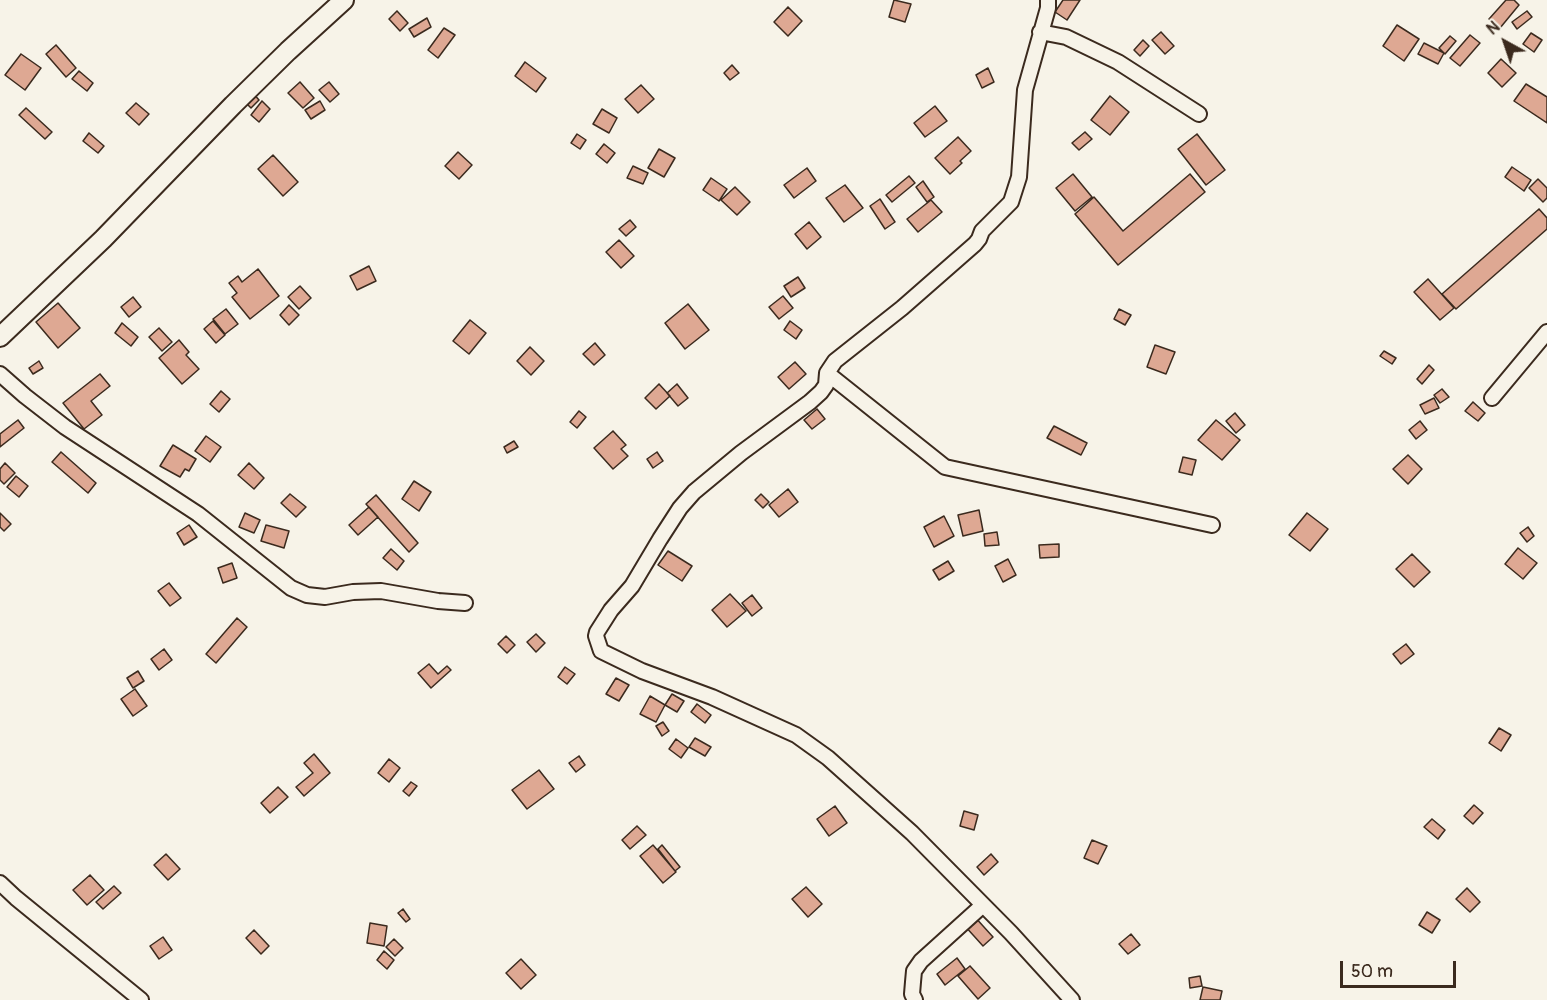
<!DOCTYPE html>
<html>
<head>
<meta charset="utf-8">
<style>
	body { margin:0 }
	#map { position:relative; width:1547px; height:1000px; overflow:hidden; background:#f7f3e8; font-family:Pangolin,sans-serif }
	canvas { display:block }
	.north { position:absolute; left:1475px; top:12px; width:60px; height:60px; -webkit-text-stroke:4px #f7f3e8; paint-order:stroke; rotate:320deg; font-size:16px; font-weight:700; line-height:24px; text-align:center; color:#3b2a1e }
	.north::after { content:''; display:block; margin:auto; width:21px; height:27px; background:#3b2a1e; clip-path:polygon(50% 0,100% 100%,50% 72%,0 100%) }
	.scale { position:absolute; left:1340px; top:961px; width:116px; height:27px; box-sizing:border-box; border:3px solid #3b2a1e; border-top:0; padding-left:8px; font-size:18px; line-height:21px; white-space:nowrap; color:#3b2a1e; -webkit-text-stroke:4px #f7f3e8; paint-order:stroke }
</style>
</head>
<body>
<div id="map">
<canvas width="1547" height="1000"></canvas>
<div class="north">N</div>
<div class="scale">50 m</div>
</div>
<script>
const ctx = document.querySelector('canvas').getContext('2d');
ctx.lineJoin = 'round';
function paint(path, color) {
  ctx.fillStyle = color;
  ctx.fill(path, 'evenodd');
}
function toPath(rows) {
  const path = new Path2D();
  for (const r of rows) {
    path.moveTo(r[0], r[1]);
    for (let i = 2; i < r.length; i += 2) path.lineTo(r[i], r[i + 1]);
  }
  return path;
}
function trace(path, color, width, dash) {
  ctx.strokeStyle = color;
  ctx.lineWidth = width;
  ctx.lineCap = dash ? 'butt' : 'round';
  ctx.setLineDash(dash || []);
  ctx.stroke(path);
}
const building = toPath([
	[894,0,911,4,905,22,889,17,894,0],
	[1063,0,1080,0,1067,20,1055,12,1063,0],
	[1506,0,1514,0,1519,5,1500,28,1489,19,1506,0],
	[788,7,802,21,788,36,774,22,788,7],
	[397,11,408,23,400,31,389,19,397,11],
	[1527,11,1532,17,1517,29,1512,22,1527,11],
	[427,18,431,27,414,37,409,29,427,18],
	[1397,25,1419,39,1404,61,1383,46,1397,25],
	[444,28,455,35,438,58,428,50,444,28],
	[1161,32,1174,46,1165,54,1152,40,1161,32],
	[1531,33,1542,40,1534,52,1523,44,1531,33],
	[1470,35,1480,43,1460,66,1450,58,1470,35],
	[1450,36,1456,41,1445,54,1439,48,1450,36],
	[1143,40,1149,46,1140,56,1134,50,1143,40],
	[1424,43,1444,53,1438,64,1418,54,1424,43],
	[56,45,76,68,66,77,46,54,56,45],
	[21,54,41,68,25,90,5,75,21,54],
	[1501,59,1516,73,1502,87,1488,73,1501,59],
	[525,62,546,78,536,92,515,76,525,62],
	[732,65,739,73,730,80,724,73,732,65],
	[988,68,994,82,982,88,976,75,988,68],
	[79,71,93,83,87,91,72,79,79,71],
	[300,82,314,98,303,108,288,93,300,82],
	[329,82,339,94,330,102,319,90,329,82],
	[1526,84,1547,97,1547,123,1514,101,1526,84],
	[641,85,654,99,638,113,625,99,641,85],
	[252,92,259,100,251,108,243,100,252,92],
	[1110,96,1129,112,1110,135,1091,120,1110,96],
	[262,101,270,109,259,122,251,115,262,101],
	[320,101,325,110,311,119,305,110,320,101],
	[136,103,149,114,139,125,126,113,136,103],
	[935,106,947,121,925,137,914,123,935,106],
	[26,108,52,132,45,139,19,115,26,108],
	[602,109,617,118,609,133,593,124,602,109],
	[1085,132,1092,139,1079,150,1072,143,1085,132],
	[89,133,104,146,98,153,83,141,89,133],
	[577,134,586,140,580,149,571,143,577,134],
	[1197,134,1225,170,1206,185,1178,149,1197,134],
	[958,137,971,151,960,161,962,163,950,174,935,158,958,137],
	[604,144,615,153,607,163,596,154,604,144],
	[659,149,675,158,664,177,648,168,659,149],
	[458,152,472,165,459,179,445,166,458,152],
	[273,155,298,182,283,196,258,169,273,155],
	[633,166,648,173,643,184,627,178,633,166],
	[1512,167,1531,180,1524,191,1505,177,1512,167],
	[807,168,816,181,794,198,784,185,807,168],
	[1073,174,1092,197,1075,211,1056,188,1073,174],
	[1190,174,1205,192,1118,265,1075,214,1094,197,1123,231,1190,174],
	[909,176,915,183,892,202,886,195,909,176],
	[711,178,727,189,719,201,703,190,711,178],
	[1538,179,1547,188,1547,198,1543,202,1529,188,1538,179],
	[923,181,934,197,927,202,916,187,923,181],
	[845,185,863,208,844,222,826,198,845,185],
	[735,187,750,202,737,215,721,200,735,187],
	[880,199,895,222,885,229,870,206,880,199],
	[931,200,942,212,918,232,907,219,931,200],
	[1539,209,1547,218,1547,229,1456,309,1442,294,1539,209],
	[630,220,636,227,626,236,619,229,630,220],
	[809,222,821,237,807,249,795,234,809,222],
	[619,240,634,256,621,268,606,252,619,240],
	[369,266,376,281,357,290,350,276,369,266],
	[258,269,279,296,250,319,232,297,237,293,229,283,238,276,242,282,258,269],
	[798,277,805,288,791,297,784,286,798,277],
	[1428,279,1454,308,1440,320,1414,292,1428,279],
	[300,286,311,298,299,309,288,297,300,286],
	[783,296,793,308,779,319,769,307,783,296],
	[133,297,141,307,129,317,121,307,133,297],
	[58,303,80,328,58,348,36,322,58,303],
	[688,304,709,330,685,349,665,323,688,304],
	[289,305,299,315,289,325,280,315,289,305],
	[226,309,238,324,225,334,213,319,226,309],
	[1119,309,1131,315,1125,325,1114,319,1119,309],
	[470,320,486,333,469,354,453,341,470,320],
	[213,321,225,335,216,343,204,329,213,321],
	[790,321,802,330,796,339,784,330,790,321],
	[122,323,138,337,131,346,115,333,122,323],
	[159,328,172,342,162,351,149,337,159,328],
	[179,340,189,352,186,355,199,369,182,384,159,358,179,340],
	[595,343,605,355,594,365,583,354,595,343],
	[1155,345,1175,352,1166,374,1147,367,1155,345],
	[530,347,544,361,531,375,517,361,530,347],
	[1384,351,1396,358,1392,364,1380,356,1384,351],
	[39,361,43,368,33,374,29,368,39,361],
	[795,362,806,374,789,389,778,377,795,362],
	[1429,365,1434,370,1422,384,1417,379,1429,365],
	[100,374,110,386,91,401,102,415,84,429,63,403,100,374],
	[659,384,670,396,656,409,645,398,659,384],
	[677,384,688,398,678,406,667,393,677,384],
	[1442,389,1449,397,1440,403,1434,395,1442,389],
	[221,391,230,399,219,412,210,404,221,391],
	[1434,398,1439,408,1425,414,1420,405,1434,398],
	[1473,402,1485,413,1478,421,1465,411,1473,402],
	[817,409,825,419,812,429,804,420,817,409],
	[579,411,586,417,577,428,570,422,579,411],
	[1235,413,1245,425,1236,433,1226,421,1235,413],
	[18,420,24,428,0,447,0,434,18,420],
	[1216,420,1240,440,1222,460,1198,440,1216,420],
	[1420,421,1427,430,1416,439,1409,430,1420,421],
	[1054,426,1087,443,1081,455,1047,438,1054,426],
	[613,431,626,445,621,449,628,456,613,469,594,448,613,431],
	[206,436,221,447,210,462,195,451,206,436],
	[514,441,518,447,507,453,504,447,514,441],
	[173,445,196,459,189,471,185,469,180,477,160,466,173,445],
	[61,452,96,483,88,493,52,462,61,452],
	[657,452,663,461,653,468,647,459,657,452],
	[1408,455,1422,469,1408,484,1393,469,1408,455],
	[1183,457,1196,460,1192,475,1179,472,1183,457],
	[5,463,15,473,4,484,0,480,0,469,5,463],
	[249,463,264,478,254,489,238,475,249,463],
	[16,476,28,486,19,497,7,487,16,476],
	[414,481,431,492,419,511,402,499,414,481],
	[788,489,798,502,779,517,769,505,788,489],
	[290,494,306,507,296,517,281,503,290,494],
	[761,494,769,502,763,508,755,500,761,494],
	[376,495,418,543,409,552,366,504,376,495],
	[369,507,378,517,358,535,349,525,369,507],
	[979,510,983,531,963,536,958,515,979,510],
	[0,513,11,524,4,531,0,527,0,513],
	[245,513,260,520,254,533,239,527,245,513],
	[1307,513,1328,529,1310,551,1289,535,1307,513],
	[944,516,954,536,934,547,924,527,944,516],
	[189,525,197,537,184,545,177,533,189,525],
	[266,525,289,531,284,548,261,541,266,525],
	[1528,527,1534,536,1527,542,1520,533,1528,527],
	[997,532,999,545,985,546,984,534,997,532],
	[1059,544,1059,557,1040,558,1039,545,1059,544],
	[1518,548,1537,563,1523,579,1505,564,1518,548],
	[391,549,404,561,397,570,383,558,391,549],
	[668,551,692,566,682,581,658,565,668,551],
	[1412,554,1430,572,1414,587,1396,569,1412,554],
	[1008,559,1016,575,1003,582,995,566,1008,559],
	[948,561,954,571,939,580,933,570,948,561],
	[232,563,237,578,223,583,218,568,232,563],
	[169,583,181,598,170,606,158,591,169,583],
	[730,594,746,611,727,627,712,610,730,594],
	[752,595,762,608,752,616,742,603,752,595],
	[237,618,247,627,216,663,206,654,237,618],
	[536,634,545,643,536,652,527,642,536,634],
	[506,636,515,645,507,653,498,644,506,636],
	[1406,644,1414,654,1401,664,1393,654,1406,644],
	[164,649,172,660,159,670,151,659,164,649],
	[429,664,438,674,447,666,451,670,431,688,418,673,429,664],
	[565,667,575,674,567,684,558,677,565,667],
	[138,671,144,681,133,688,127,678,138,671],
	[616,678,629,685,619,701,606,694,616,678],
	[135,689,147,706,133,716,121,699,135,689],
	[672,694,684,701,677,712,665,705,672,694],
	[650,696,665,705,656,722,640,714,650,696],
	[697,704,711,715,705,723,691,712,697,704],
	[663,722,669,731,662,736,656,726,663,722],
	[1499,728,1511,735,1501,751,1489,743,1499,728],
	[695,738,711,747,705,756,689,747,695,738],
	[676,739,688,748,681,758,669,749,676,739],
	[314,754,330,773,304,796,296,787,313,773,304,763,314,754],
	[579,756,585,765,576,772,569,763,579,756],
	[389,759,400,768,389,782,378,773,389,759],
	[539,770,554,789,527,809,512,790,539,770],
	[411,782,417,786,409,796,403,791,411,782],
	[278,787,288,797,270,813,261,803,278,787],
	[1474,805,1483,813,1473,824,1464,816,1474,805],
	[835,806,847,823,829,836,817,819,835,806],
	[964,811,978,815,974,830,960,826,964,811],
	[1432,819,1445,830,1438,839,1424,827,1432,819],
	[637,826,646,835,630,849,622,840,637,826],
	[1092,840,1107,846,1098,864,1084,858,1092,840],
	[653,845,676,872,663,883,640,856,653,845],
	[662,845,680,867,675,871,658,849,662,845],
	[166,854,180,869,168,880,154,865,166,854],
	[991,854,998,862,984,875,977,867,991,854],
	[90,875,104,890,87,905,73,890,90,875],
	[114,886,121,893,103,909,96,902,114,886],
	[806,887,822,904,808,917,792,899,806,887],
	[1467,888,1480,902,1470,912,1456,899,1467,888],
	[403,909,410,919,406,922,398,913,403,909],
	[1427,912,1440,920,1432,933,1419,925,1427,912],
	[974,916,993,937,983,946,964,925,974,916],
	[370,923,387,926,384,946,367,943,370,923],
	[254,930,269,946,261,954,246,938,254,930],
	[1131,934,1140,945,1128,954,1119,944,1131,934],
	[163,937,172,950,159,959,150,946,163,937],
	[394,939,403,948,395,956,386,947,394,939],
	[384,951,394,960,387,969,377,960,384,951],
	[957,958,965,969,945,985,937,974,957,958],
	[521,959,536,975,521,989,506,973,521,959],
	[970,966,990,988,978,999,958,976,970,966],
	[1200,976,1202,986,1190,988,1189,978,1200,976],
	[1203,987,1222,991,1220,1000,1200,1000,1203,987]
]);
const minor = toPath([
	[1048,0,1048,8,1025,90,1019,177,1011,202,982,231,979,239,975,244,902,308,835,361,827,373,826,385,821,392,810,402,741,453,694,492,680,508,660,539,632,586,611,610,597,632,596,636,601,651,642,671,712,697,796,735,828,758,912,833,1011,933,1072,1000],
	[1040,32,1066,37,1118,62,1199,114],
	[827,373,945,467,1212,525],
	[0,374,25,396,65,427,198,514,291,588,307,595,325,597,353,592,381,591,438,601,465,603],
	[1492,398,1547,332],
	[0,883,16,898,141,1000],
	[915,1000,912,994,913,982,914,971,921,961,983,905]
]);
const secondary = toPath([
	[0,337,103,239,233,105,288,51,344,0]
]);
paint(building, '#dea893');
trace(building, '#3b2a1e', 1.5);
trace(minor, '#3b2a1e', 18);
trace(secondary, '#3b2a1e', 22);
trace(minor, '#f7f3e8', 14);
trace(secondary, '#f7f3e8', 18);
</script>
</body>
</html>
